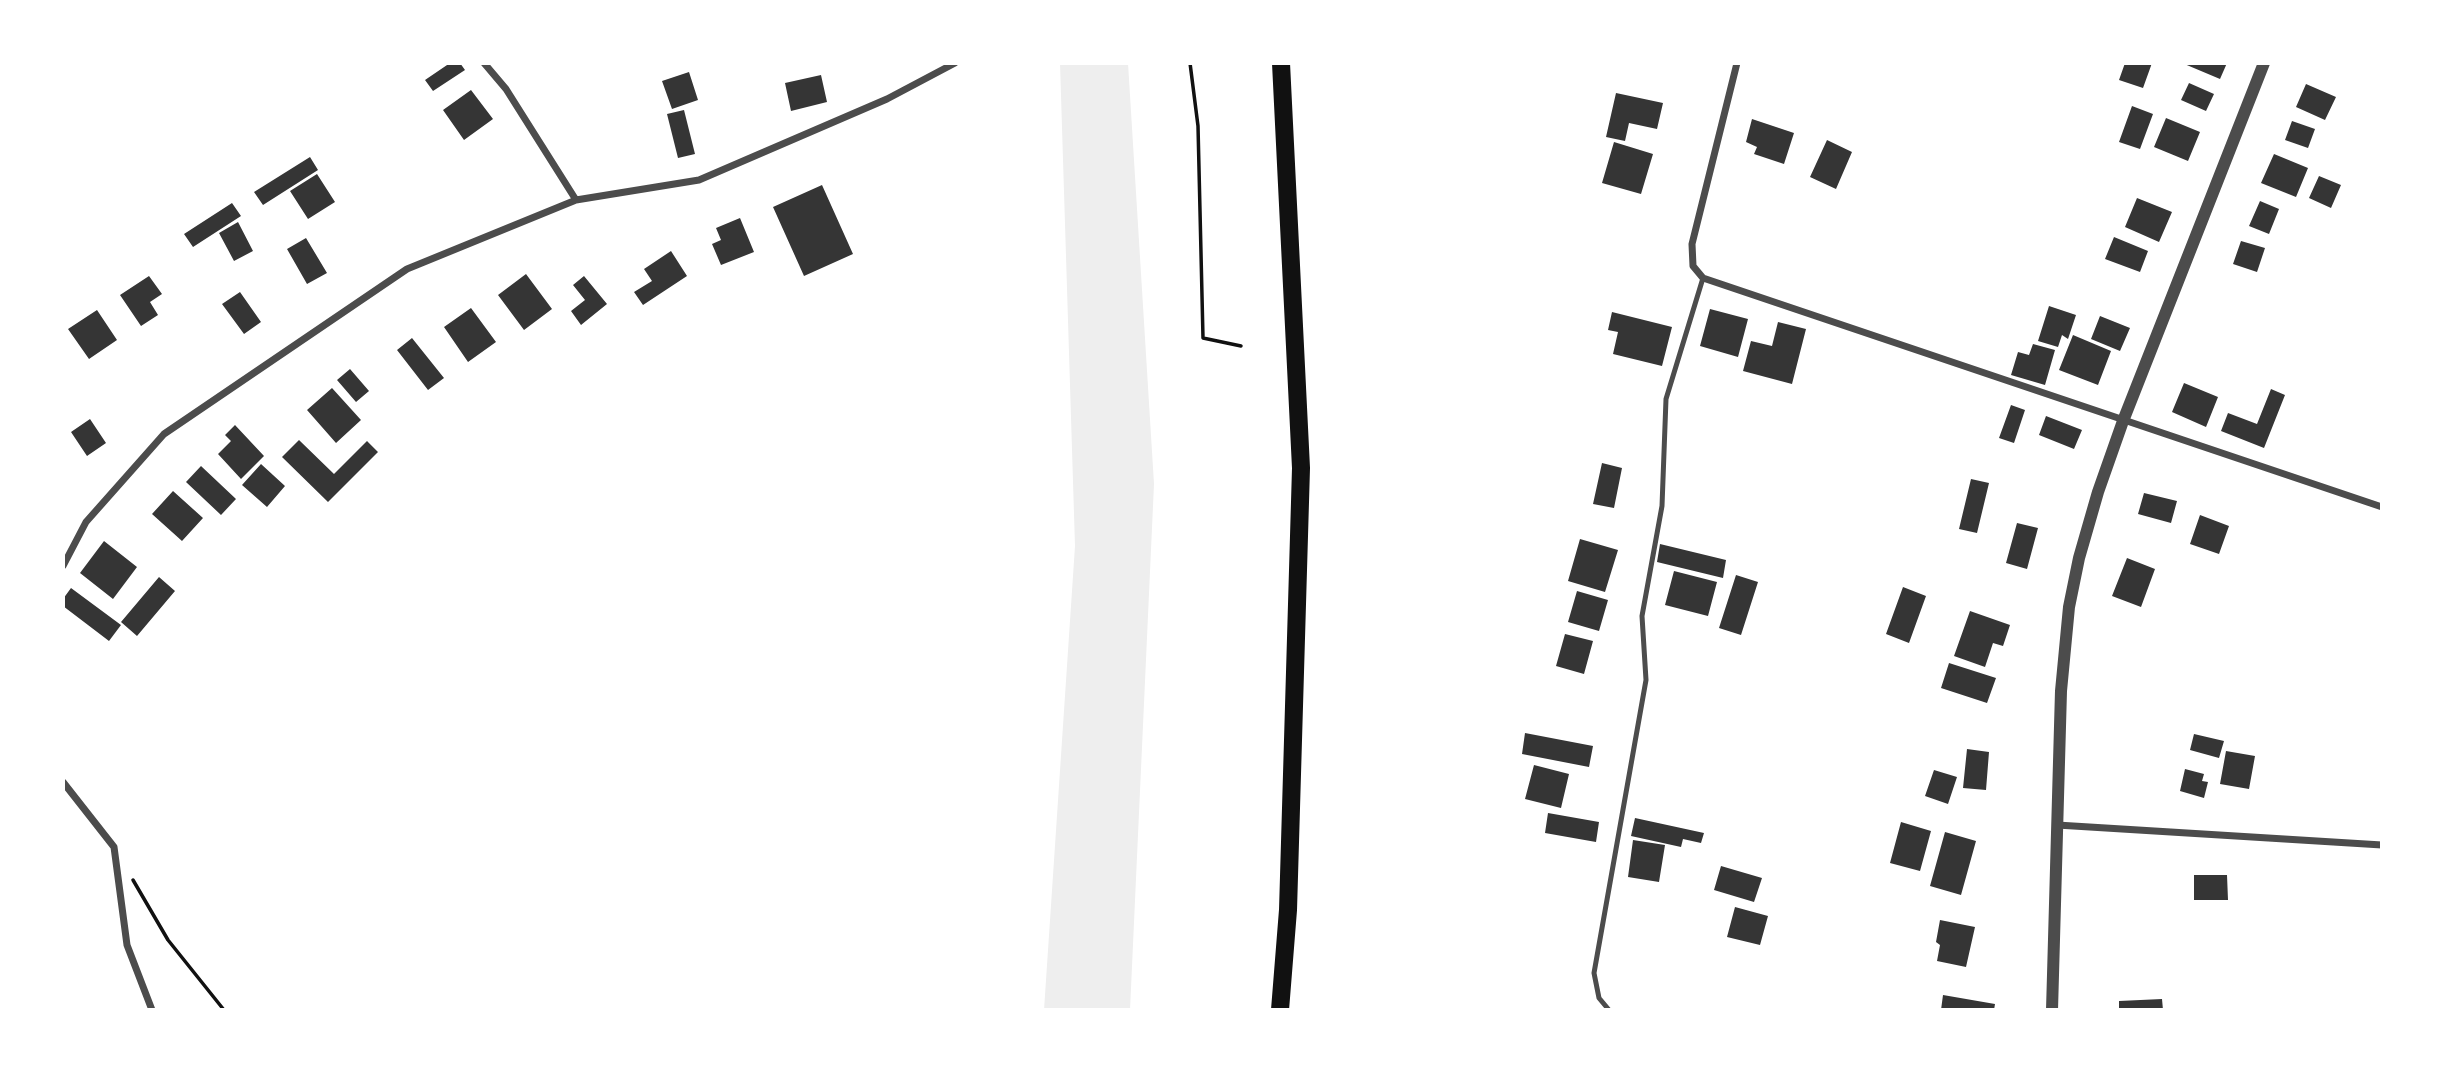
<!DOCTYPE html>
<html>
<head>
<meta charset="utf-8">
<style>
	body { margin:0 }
	#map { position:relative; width:2445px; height:1073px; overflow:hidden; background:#fff; font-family:Manrope,sans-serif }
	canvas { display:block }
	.frame { position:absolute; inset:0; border:65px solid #fff; pointer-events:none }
</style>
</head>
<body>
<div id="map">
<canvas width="2445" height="1073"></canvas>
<div class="frame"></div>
</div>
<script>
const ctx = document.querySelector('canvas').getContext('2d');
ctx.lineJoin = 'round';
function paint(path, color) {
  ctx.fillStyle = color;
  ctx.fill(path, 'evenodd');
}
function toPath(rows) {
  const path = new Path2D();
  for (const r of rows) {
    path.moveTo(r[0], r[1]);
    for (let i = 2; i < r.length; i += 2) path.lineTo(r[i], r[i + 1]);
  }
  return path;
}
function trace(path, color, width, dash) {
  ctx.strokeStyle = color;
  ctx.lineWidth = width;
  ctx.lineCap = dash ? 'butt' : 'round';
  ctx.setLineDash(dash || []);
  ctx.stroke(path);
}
const green = toPath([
	[1060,63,1128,63,1154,484,1130,1010,1044,1010,1075,546]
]);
const building = toPath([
	[450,63,460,63,465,70,433,91,425,80],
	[2125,63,2152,63,2143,88,2119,80],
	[2182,63,2227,63,2220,79],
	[689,72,698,100,672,109,662,81],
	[821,75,827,102,791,111,785,83],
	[2189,83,2214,94,2206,111,2181,100],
	[2306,84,2336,97,2325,120,2296,107],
	[471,90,493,119,464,140,443,110],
	[1616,93,1663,103,1657,129,1629,123,1625,141,1606,137],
	[2132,106,2153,114,2140,149,2119,142],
	[684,110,695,154,678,158,667,114],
	[2166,118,2200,132,2188,161,2154,147],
	[1752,119,1794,133,1784,164,1754,154,1757,147,1746,142],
	[2292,121,2315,129,2308,148,2285,140],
	[1827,140,1852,152,1836,189,1810,177],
	[1614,142,1653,154,1641,194,1602,183],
	[2274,154,2308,168,2296,197,2261,183],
	[310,157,318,170,263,205,254,192],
	[317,174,335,202,308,219,290,191],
	[2319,176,2341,185,2331,208,2309,198],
	[822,185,853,254,804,276,773,207],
	[2137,198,2172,212,2159,242,2125,227],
	[2260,201,2279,209,2269,234,2249,226],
	[232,203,241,216,193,247,184,234],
	[740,218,754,252,721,265,712,244,721,240,716,228],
	[238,222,253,251,234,261,219,233],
	[2114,237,2148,251,2140,272,2105,259],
	[306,238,327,273,307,284,287,249],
	[2241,241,2265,248,2257,272,2233,264],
	[671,251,687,276,643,305,634,292,652,281,644,269],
	[526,274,552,309,524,330,498,295],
	[149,276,162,294,150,302,158,315,141,326,120,295],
	[584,276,607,304,581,325,571,311,585,300,573,285],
	[240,292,261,322,244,334,222,304],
	[2049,306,2076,315,2068,339,2062,335,2058,347,2038,341],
	[471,308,496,342,468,362,444,327],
	[1710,309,1748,319,1738,357,1700,346],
	[97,310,117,340,89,359,68,329],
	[1612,312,1672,327,1662,366,1613,354,1618,332,1608,330],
	[2100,316,2130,328,2120,351,2091,339],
	[1778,322,1806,329,1792,384,1743,371,1751,341,1772,346],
	[2073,335,2111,351,2098,385,2059,370],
	[412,338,444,378,428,390,397,350],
	[2033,344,2055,350,2045,385,2011,375,2018,352,2029,355],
	[350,369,369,391,356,402,337,380],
	[2184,383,2218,397,2206,427,2172,412],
	[332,388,361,420,336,443,307,410],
	[2271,389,2285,395,2264,448,2221,431,2228,413,2257,424],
	[2011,405,2025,410,2014,443,1999,438],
	[2046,416,2082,430,2074,449,2039,435],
	[90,419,106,443,87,456,71,432],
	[235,425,264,456,241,479,218,454,231,441,225,435],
	[299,440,334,474,367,441,378,452,328,502,282,457],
	[1602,463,1622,468,1614,508,1593,504],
	[261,464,285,486,267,507,242,485],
	[201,466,236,499,221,515,186,482],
	[1971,479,1989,483,1977,533,1959,529],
	[173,491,203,518,182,541,152,514],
	[2144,493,2177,501,2171,523,2138,514],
	[2200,515,2229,526,2219,554,2190,544],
	[2017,523,2038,528,2027,569,2006,563],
	[1580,539,1618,550,1605,592,1568,581],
	[104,541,137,567,113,599,80,573],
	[1660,544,1726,560,1723,578,1657,562],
	[2127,558,2155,569,2141,607,2112,596],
	[1674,571,1717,582,1708,616,1665,605],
	[1736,575,1758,582,1741,635,1719,628],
	[159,577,175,591,137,636,121,622],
	[1903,587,1926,596,1909,643,1886,634],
	[71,588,121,625,109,641,63,606,63,599],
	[1577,591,1608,600,1599,631,1568,622],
	[1970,611,2010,625,2003,646,1993,643,1985,667,1954,656],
	[1565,634,1593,641,1584,674,1556,666],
	[1949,663,1996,678,1987,703,1941,688],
	[1525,733,1593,746,1589,767,1522,754],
	[2194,734,2224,741,2219,758,2190,750],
	[1967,749,1989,752,1986,790,1963,788],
	[2226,751,2255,756,2249,789,2220,784],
	[1534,765,1569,774,1561,808,1525,799],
	[2185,769,2204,774,2202,781,2208,782,2204,798,2180,791],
	[1934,770,1957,777,1948,804,1925,796],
	[1548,813,1599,822,1596,842,1545,833],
	[1635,818,1704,833,1701,843,1683,839,1681,847,1631,836],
	[1901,822,1931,831,1920,871,1890,863],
	[1945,832,1976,841,1961,895,1930,886],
	[1633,840,1665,845,1659,882,1628,877],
	[1721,866,1762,878,1754,902,1714,890],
	[2194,875,2227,875,2228,900,2194,900],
	[1735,907,1768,916,1760,945,1727,937],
	[1940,920,1975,927,1966,967,1937,961,1940,945,1936,942],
	[1943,995,1995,1004,1994,1010,1941,1010],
	[2162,999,2163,1010,2119,1010,2119,1001]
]);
const path = toPath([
	[1190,63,1198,126,1203,338,1241,346],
	[133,880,168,940,224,1010]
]);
const service = toPath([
	[1609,1010,1599,998,1594,973,1646,680,1642,616,1662,506,1666,399,1703,278]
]);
const minor = toPath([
	[484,63,506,89,576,200],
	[1737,63,1692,244,1693,266,1703,278,2382,507],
	[63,566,86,522,164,434,407,269,576,200,699,180,887,99,955,63],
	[63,782,114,847,127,945,152,1010],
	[2057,825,2382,845]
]);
const tertiary = toPath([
	[2052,1010,2061,691,2069,607,2079,558,2098,492,2123,421,2264,63]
]);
const trunk = toPath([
	[1280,1010,1288,910,1301,468,1281,63]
]);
paint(green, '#eee');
paint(building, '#353535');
trace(path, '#111', 3.5);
trace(service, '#4c4c4c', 5);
trace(minor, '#4c4c4c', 7);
trace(tertiary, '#4c4c4c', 12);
trace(trunk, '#111', 18);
</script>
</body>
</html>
